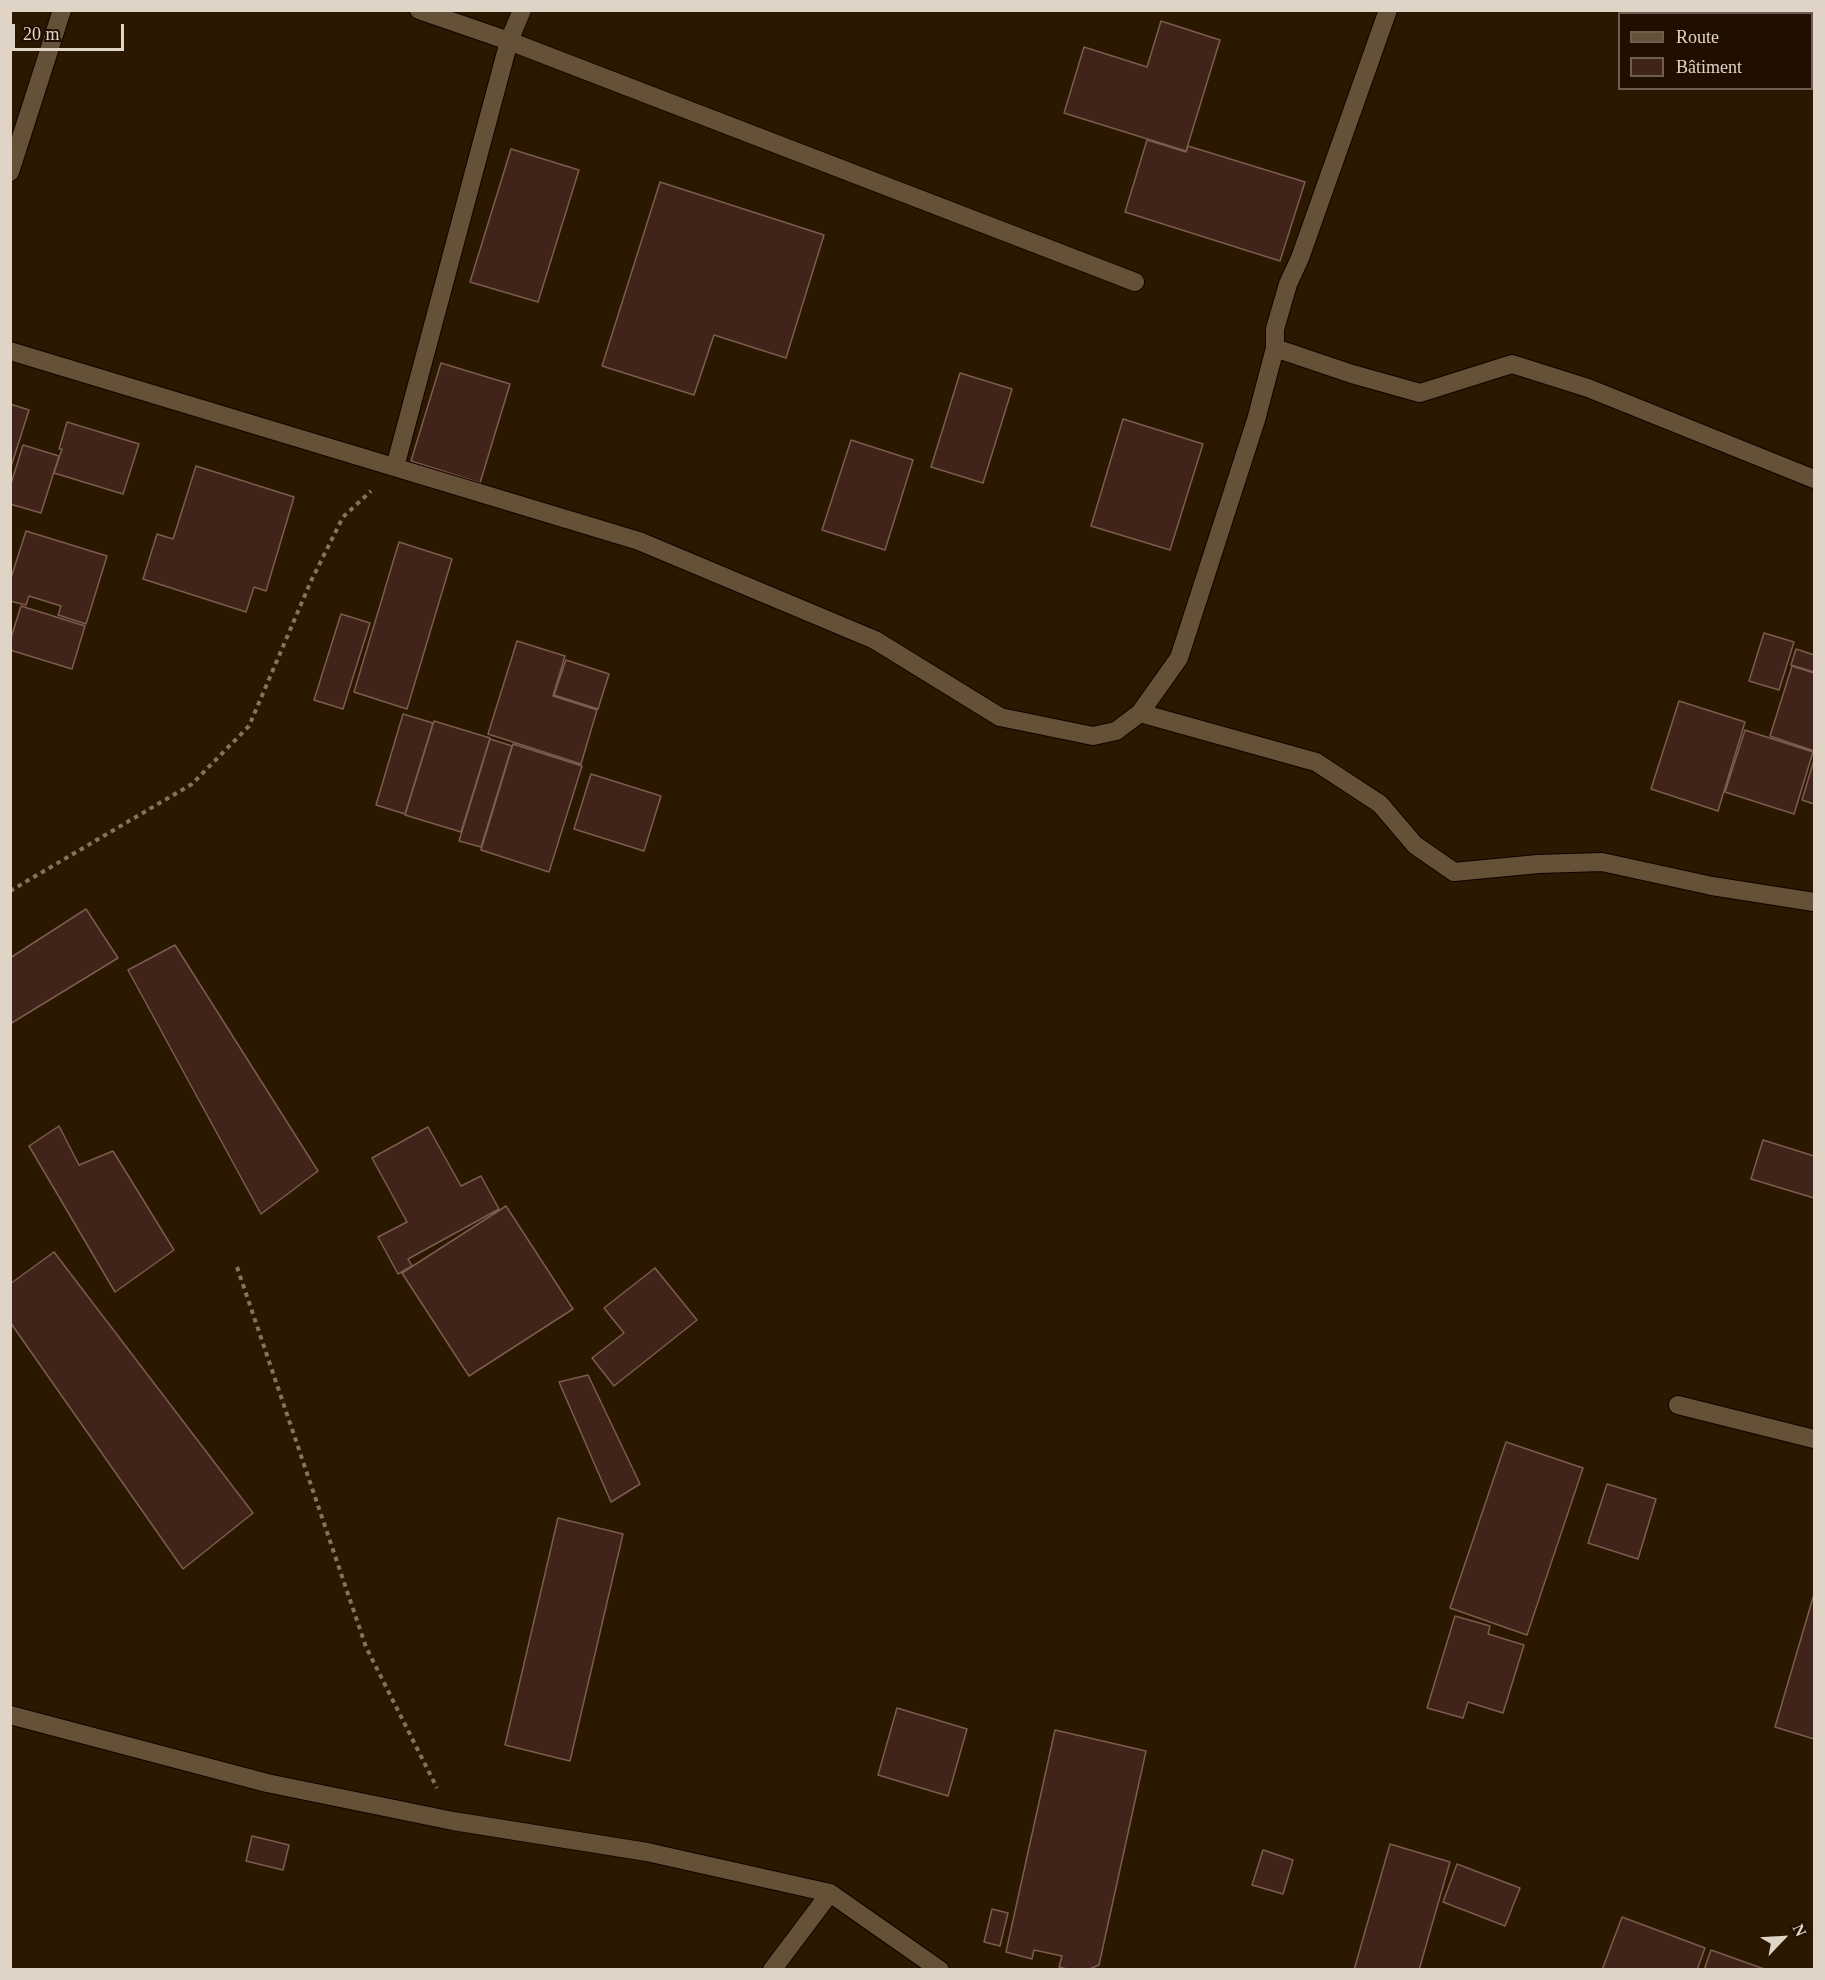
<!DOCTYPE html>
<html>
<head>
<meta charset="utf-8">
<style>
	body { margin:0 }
	#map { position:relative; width:1825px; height:1980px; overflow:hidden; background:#2a1801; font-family:"Times New Roman",serif }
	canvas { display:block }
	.frame { position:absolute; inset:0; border:12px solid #e0d4c6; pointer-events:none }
	.legend { position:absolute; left:1618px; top:12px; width:195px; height:78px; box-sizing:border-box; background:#200f00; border:2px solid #6d5e4f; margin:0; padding:8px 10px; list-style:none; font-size:18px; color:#e0d4c6 }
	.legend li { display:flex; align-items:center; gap:12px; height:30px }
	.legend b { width:30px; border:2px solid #6d5e4f }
	.north { position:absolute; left:1753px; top:1908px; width:60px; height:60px; -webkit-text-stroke:4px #200f00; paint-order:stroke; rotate:65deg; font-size:16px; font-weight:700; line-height:24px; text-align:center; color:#e0d4c6 }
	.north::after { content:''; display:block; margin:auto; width:21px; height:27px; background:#e0d4c6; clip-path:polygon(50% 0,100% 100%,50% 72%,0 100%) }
	.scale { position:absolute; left:12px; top:24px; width:112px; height:27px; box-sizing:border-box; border:3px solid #e0d4c6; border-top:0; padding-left:8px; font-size:18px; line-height:21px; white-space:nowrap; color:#e0d4c6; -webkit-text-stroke:4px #200f00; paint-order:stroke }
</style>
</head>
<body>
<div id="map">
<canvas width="1825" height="1980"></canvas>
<div class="frame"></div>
<ul class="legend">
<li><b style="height:8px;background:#655137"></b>Route</li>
<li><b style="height:16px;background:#402419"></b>Bâtiment</li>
</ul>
<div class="north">N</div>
<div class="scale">20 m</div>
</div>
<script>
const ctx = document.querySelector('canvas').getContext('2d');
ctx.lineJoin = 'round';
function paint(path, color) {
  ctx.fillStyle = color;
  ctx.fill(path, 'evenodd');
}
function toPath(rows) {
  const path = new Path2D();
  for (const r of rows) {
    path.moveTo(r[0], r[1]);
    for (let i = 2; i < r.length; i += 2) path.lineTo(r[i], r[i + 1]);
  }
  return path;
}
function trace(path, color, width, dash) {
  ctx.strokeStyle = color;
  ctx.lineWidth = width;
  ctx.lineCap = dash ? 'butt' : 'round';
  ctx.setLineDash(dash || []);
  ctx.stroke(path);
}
const building = toPath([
	[1161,21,1220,40,1186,151,1064,113,1084,47,1147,67,1161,21],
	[1147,140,1186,152,1188,146,1305,182,1280,261,1125,212,1147,140],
	[511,149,579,170,538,302,470,282,511,149],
	[660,182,824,235,786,358,714,335,694,395,602,366,660,182],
	[441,363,510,384,480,483,411,461,441,363],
	[960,373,1012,389,983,483,931,467,960,373],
	[10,404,29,410,10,470,10,404],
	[1123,419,1203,444,1170,550,1091,526,1123,419],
	[67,422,139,444,123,494,54,473,62,449,59,449,67,422],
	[851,440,913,460,885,550,822,530,851,440],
	[23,445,59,456,41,513,10,504,10,487,23,445],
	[196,466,294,497,266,591,254,587,246,612,143,579,157,534,173,539,196,466],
	[26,531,107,556,86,624,58,615,61,606,29,596,26,605,10,601,10,581,26,531],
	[399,542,452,559,407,709,354,692,399,542],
	[21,606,85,626,72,669,10,650,10,641,21,606],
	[341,614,370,623,343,709,314,700,341,614],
	[1764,633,1794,642,1779,690,1749,681,1764,633],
	[517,641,565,656,553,696,597,710,581,764,488,734,517,641],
	[1796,649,1814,655,1814,672,1791,665,1796,649],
	[566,660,609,674,598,709,554,695,566,660],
	[1792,666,1814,673,1814,751,1770,736,1792,666],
	[1679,701,1745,722,1718,811,1651,789,1679,701],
	[403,714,433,723,405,814,376,805,403,714],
	[434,721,490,738,461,832,405,815,434,721],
	[1745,730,1813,752,1794,814,1725,792,1745,730],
	[490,739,512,746,481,847,459,841,490,739],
	[513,744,582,766,549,872,481,850,513,744],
	[1814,760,1814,804,1802,800,1814,760],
	[591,774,661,796,644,851,574,829,591,774],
	[86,909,118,958,10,1024,10,958,86,909],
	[175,945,318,1171,261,1214,128,970,175,945],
	[59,1126,79,1165,113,1151,174,1250,115,1292,29,1146,59,1126],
	[428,1127,461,1186,481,1176,499,1209,408,1259,412,1266,398,1274,378,1237,407,1222,372,1158,428,1127],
	[1763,1140,1814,1156,1814,1198,1751,1179,1763,1140],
	[506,1206,573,1309,469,1376,402,1273,506,1206],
	[54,1252,253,1513,183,1569,10,1322,10,1284,54,1252],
	[655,1268,697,1320,614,1386,592,1358,624,1333,604,1308,655,1268],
	[588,1375,640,1484,611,1502,559,1382,588,1375],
	[1506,1442,1583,1468,1527,1635,1450,1608,1506,1442],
	[1607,1484,1656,1499,1638,1559,1588,1543,1607,1484],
	[558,1518,623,1534,570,1761,505,1745,558,1518],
	[1814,1594,1814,1739,1775,1727,1814,1594],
	[1455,1616,1490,1626,1488,1634,1524,1645,1503,1713,1468,1702,1463,1718,1427,1708,1455,1616],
	[897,1708,967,1729,948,1796,878,1775,897,1708],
	[1055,1730,1146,1751,1099,1965,1087,1970,1071,1970,1059,1967,1062,1956,1034,1950,1032,1959,1006,1952,1055,1730],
	[252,1836,289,1845,283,1870,246,1861,252,1836],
	[1390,1844,1450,1862,1419,1970,1354,1970,1390,1844],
	[1263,1850,1293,1860,1283,1894,1252,1885,1263,1850],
	[1457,1864,1520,1888,1505,1926,1443,1902,1457,1864],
	[992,1909,1008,1913,1000,1946,984,1942,992,1909],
	[1622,1917,1705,1948,1697,1970,1602,1970,1622,1917],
	[1711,1950,1767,1970,1704,1970,1711,1950]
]);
const path = toPath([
	[10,891,192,784,249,726,311,581,343,517,371,491],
	[237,1267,366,1647,437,1788]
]);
const minor = toPath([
	[419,10,509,41,1135,282],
	[1654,10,1667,14],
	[1812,48,1814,49],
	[10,172,62,10],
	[1275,348,1275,329,1288,284,1300,258,1388,10],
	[10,351,639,541,875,640,1000,717,1093,736,1116,731,1140,713,1179,658,1256,420,1275,348,1352,374,1420,393,1512,364,1588,388,1814,479],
	[395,467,509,41,522,10],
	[1140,713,1316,762,1380,804,1415,845,1454,872,1538,864,1602,862,1712,886,1814,902],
	[1678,1405,1814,1439],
	[10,1715,267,1783,453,1821,647,1852,830,1893,940,1970],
	[772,1970,830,1893]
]);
paint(building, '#402419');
trace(building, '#7d5c50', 1.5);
trace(minor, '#110300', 20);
trace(path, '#837361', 4, [4.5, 4.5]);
trace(minor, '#655137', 18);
</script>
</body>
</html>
